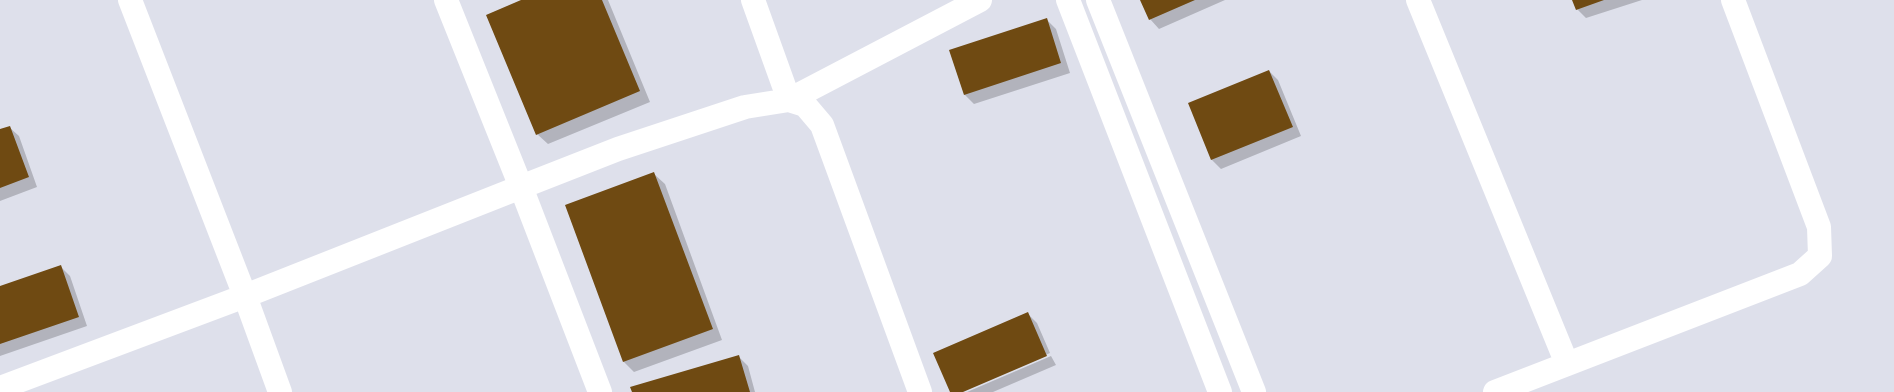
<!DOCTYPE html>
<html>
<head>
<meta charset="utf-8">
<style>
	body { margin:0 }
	canvas { display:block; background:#dee0eb }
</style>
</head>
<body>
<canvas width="1894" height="392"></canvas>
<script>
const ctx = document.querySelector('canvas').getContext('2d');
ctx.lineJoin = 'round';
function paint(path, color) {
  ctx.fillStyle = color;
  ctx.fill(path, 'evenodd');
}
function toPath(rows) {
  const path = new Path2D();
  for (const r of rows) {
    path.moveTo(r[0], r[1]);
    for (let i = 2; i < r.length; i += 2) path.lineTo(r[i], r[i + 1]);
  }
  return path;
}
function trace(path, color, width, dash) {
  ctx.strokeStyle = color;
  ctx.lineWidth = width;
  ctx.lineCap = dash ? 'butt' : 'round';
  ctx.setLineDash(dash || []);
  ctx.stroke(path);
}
const shadow = toPath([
	[524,0,608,0,650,102,548,144,537,134],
	[1141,0,1225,0,1159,29,1150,19],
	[1574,0,1642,0,1586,18,1577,9],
	[1046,19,1056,29,1070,73,974,104,965,95,951,51],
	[1269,71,1278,80,1301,136,1221,169,1212,160,1189,104],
	[9,127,19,136,37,187,0,201,0,131],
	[654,174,665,184,722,340,634,372,624,362],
	[60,266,70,276,87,326,0,356,0,287],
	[1028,314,1037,323,1050,353,960,392,951,392],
	[1051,356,1056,365,993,392,967,392],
	[739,357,748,366,755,392,633,392]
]);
const building = toPath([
	[521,0,602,0,640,91,536,135,486,15],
	[1140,0,1195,0,1149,20],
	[1572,0,1604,0,1576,10],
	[1047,18,1061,63,964,95,949,50],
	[1269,70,1293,127,1211,160,1188,103],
	[10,126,29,177,0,188,0,129],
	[654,172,713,329,623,362,565,205],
	[61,265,79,317,0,344,0,286],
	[1028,312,1047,356,963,392,950,392,933,353],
	[739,355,750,392,632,392,630,387]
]);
const minor = toPath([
	[130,0,245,296,280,392],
	[753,0,789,100,980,0],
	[1068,0,1220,392],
	[1098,0,1254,392],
	[1418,0,1567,364],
	[0,388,245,296,521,187,446,0],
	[600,392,521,187,618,149,745,107,789,100,805,105,822,125,920,392],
	[1495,392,1800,274,1820,256,1819,227,1733,0]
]);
paint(shadow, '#0003');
paint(building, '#6f4a12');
trace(minor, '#fff', 24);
</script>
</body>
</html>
